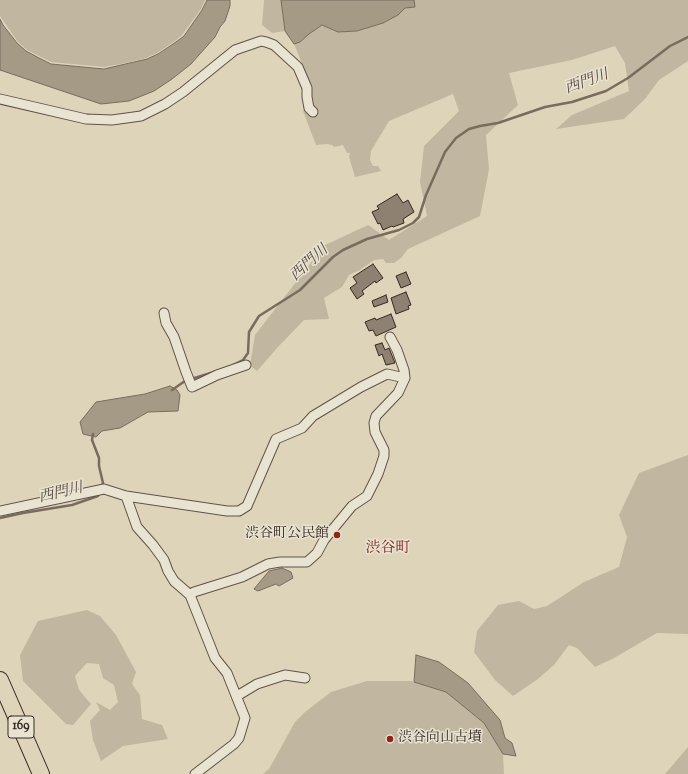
<!DOCTYPE html>
<html>
<head>
<meta charset="utf-8">
<style>
	body { margin:0 }
	canvas { display:block; background:#ddd4ba }
</style>
</head>
<body>
<canvas width="688" height="774"></canvas>
<script>
const ctx = document.querySelector('canvas').getContext('2d');
ctx.lineJoin = 'round';
function paint(path, color) {
  ctx.fillStyle = color;
  ctx.fill(path, 'evenodd');
}
function toPath(rows) {
  const path = new Path2D();
  for (const r of rows) {
    path.moveTo(r[0], r[1]);
    for (let i = 2; i < r.length; i += 2) path.lineTo(r[i], r[i + 1]);
  }
  return path;
}
function trace(path, color, width, dash) {
  ctx.strokeStyle = color;
  ctx.lineWidth = width;
  ctx.lineCap = dash ? 'butt' : 'round';
  ctx.setLineDash(dash || []);
  ctx.stroke(path);
}
function label(font, color, halo, rows, align = 'center') {
  ctx.font = font + ' "Sorts Mill Goudy","Noto Serif JP",serif';
  ctx.lineWidth = 3;
  ctx.setLineDash([]);
  ctx.textBaseline = 'middle';
  ctx.strokeStyle = halo;
  ctx.fillStyle = color;
  for (const [text, x, y, turn = 0] of rows) {
    ctx.save();
    ctx.translate(x, y);
    ctx.rotate((+turn || 0) * Math.PI / 180);
    ctx.textAlign = isNaN(turn) ? turn : align;
    if (halo) ctx.strokeText(text, 0, 0);
    ctx.fillText(text, 0, 0);
    ctx.restore();
  }
}
const green = toPath([
	[0,0,205,0,201,9,182,35,175,41,157,53,146,58,121,64,104,67,51,62,27,50,18,42,0,16],
	[264,0,281,0,285,31,272,33,262,25],
	[414,0,688,0,688,61,659,80,645,99,624,119,556,129,572,115,629,91,625,63,615,46,572,60,509,73,518,105,486,135,489,169,480,216,408,249,401,258,394,263,386,263,383,259,374,260,360,270,349,275,342,287,324,298,329,319,304,320,278,347,257,371,250,365,255,335,310,264,321,247,368,225,389,240,427,216,420,182,424,146,459,111,453,94,389,121,371,151,370,160,373,166,378,166,381,171,355,177,349,157,350,153,347,153,343,145,334,147,332,145,327,144,316,145,303,111,312,88,294,44,322,25,338,32,357,31,398,15,405,8,415,7],
	[688,455,688,634,657,633,614,658,595,667,577,648,569,645,554,665,538,679,513,696,495,680,474,652,477,631,498,605,519,601,534,609,547,606,584,582,619,567,627,537,619,515,639,473],
	[87,610,100,616,116,635,136,672,132,684,140,695,142,719,162,725,168,739,123,746,101,761,93,740,90,721,100,710,96,702,110,710,118,702,114,685,103,678,99,664,87,663,75,676,79,690,91,704,73,725,66,724,23,681,20,655,38,621],
	[367,681,411,681,446,692,484,723,503,754,504,774,263,774,269,769,295,722,305,712,331,692],
	[688,747,688,774,665,774]
]);
const water = toPath([
	[207,0,230,0,230,6,225,21,220,27,215,37,191,64,172,79,154,91,129,101,101,104,0,70,0,19,3,25,17,43,26,51,39,58,51,64,104,69,147,59,158,54,176,42,184,36,202,10,207,0],
	[281,0,414,0,415,7,405,8,398,15,383,23,357,31,338,32,322,25,309,34,300,42,294,44,285,31,281,0],
	[170,386,177,390,180,395,178,411,148,412,120,428,102,431,96,437,83,434,80,422,96,402,145,394,170,386],
	[282,568,291,572,293,578,279,586,276,584,258,591,254,589,269,571,282,568],
	[416,655,439,662,468,683,500,720,505,738,512,743,516,756,503,754,484,723,446,692,414,682,416,655]
]);
const stream = toPath([
	[233,365,243,360,248,353,249,332,259,316,300,290,333,257,343,250,367,239,399,230,413,223,419,217,426,195,445,152,456,138,469,129,480,126,498,123,545,107,572,102,606,91,628,78,670,46,688,37],
	[172,390,185,381,217,371],
	[93,434,92,440,99,458,99,466,103,483,101,487],
	[0,518,23,513,72,505,98,496,99,492]
]);
const building = toPath([
	[397,194,403,203,408,200,414,212,403,219,404,223,393,227,392,226,383,230,380,223,378,224,372,212,379,209,377,206,397,194],
	[373,264,383,278,376,283,375,281,362,291,364,294,357,299,350,288,357,283,353,277,373,264],
	[406,272,411,284,401,288,396,276,406,272],
	[406,292,411,305,408,306,409,309,396,314,391,298,406,292],
	[386,295,388,302,374,307,372,301,386,295],
	[391,314,396,327,376,336,373,330,369,331,365,322,375,318,376,320,391,314],
	[382,343,385,350,389,348,395,363,386,365,382,354,379,356,375,345,382,343]
]);
const street = toPath([
	[0,99,86,119,112,120,141,116,165,104,183,92,235,50,261,41,266,42,274,45,298,67,307,88,307,97,309,108,313,112],
	[164,313,166,323,174,337,186,372,192,387,217,375,246,365],
	[126,496,137,527,153,545,164,560,168,571,174,581,190,595,215,658,227,673,245,718,239,738,234,744,195,774],
	[0,511,104,489,126,496,227,511,239,511,247,506,276,439,302,428,313,416,361,387,387,374,405,378],
	[190,595,194,592,242,577,268,564,280,562,307,562,317,553,324,540,352,506,367,496,378,474,384,456,384,450,375,432,374,423,376,416,398,393,405,378,404,370,397,350,390,337],
	[237,696,257,684,285,675,305,678]
]);
const highway = toPath([
	[0,680,41,774]
]);
const markers = [
	[337,535,4,"#8f2418"],
	[390,739,4,"#8f2418"]
];
const shields = [
	[21,727,26]
];
const shieldNames = [
	["169",21,727]
];
const poiNames = [
	["渋谷町公民館",329,535],
	["渋谷向山古墳",398,739,"left"]
];
const waterNames = [
	["西門川",587,83,-20],
	["西門川",310,264,-42],
	["西門川",61,494,-13]
];
const neighbourhoodNames = [
	["渋谷町",388,549]
];
paint(green, '#c1b7a0');
paint(water, '#a59a86');
trace(water, '#796c5e', 1);
trace(stream, '#796c5e', 2.5);
paint(building, '#8e8171');
trace(building, '#382821', 1);
trace(street, '#615347', 11);
trace(highway, '#382821', 18);
trace(street, '#e9e3d2', 9);
trace(highway, '#ddd4ba', 16);
for (const [x, y, r, color] of markers) {
  const dot = new Path2D();
  dot.arc(x, y, r, 0, 2 * Math.PI);
  ctx.fillStyle = color;
  ctx.fill(dot);
  trace(dot, '#e9e3d2', 1.5);
}
for (const [x, y, w] of shields) {
  const box = new Path2D();
  box.roundRect(x - w / 2, y - 11, w, 22, 3);
  ctx.fillStyle = '#e9e3d2';
  ctx.fill(box);
  trace(box, '#382821', 1);
}
label('bold 13px', '#382821', null, shieldNames);
label('14px', '#382821', '#e9e3d2', poiNames, 'right');
label('italic 15px', '#594a3f', '#e9e3d2', waterNames);
label('15px', '#7a1f14', '#e9e3d2', neighbourhoodNames);
</script>
</body>
</html>
